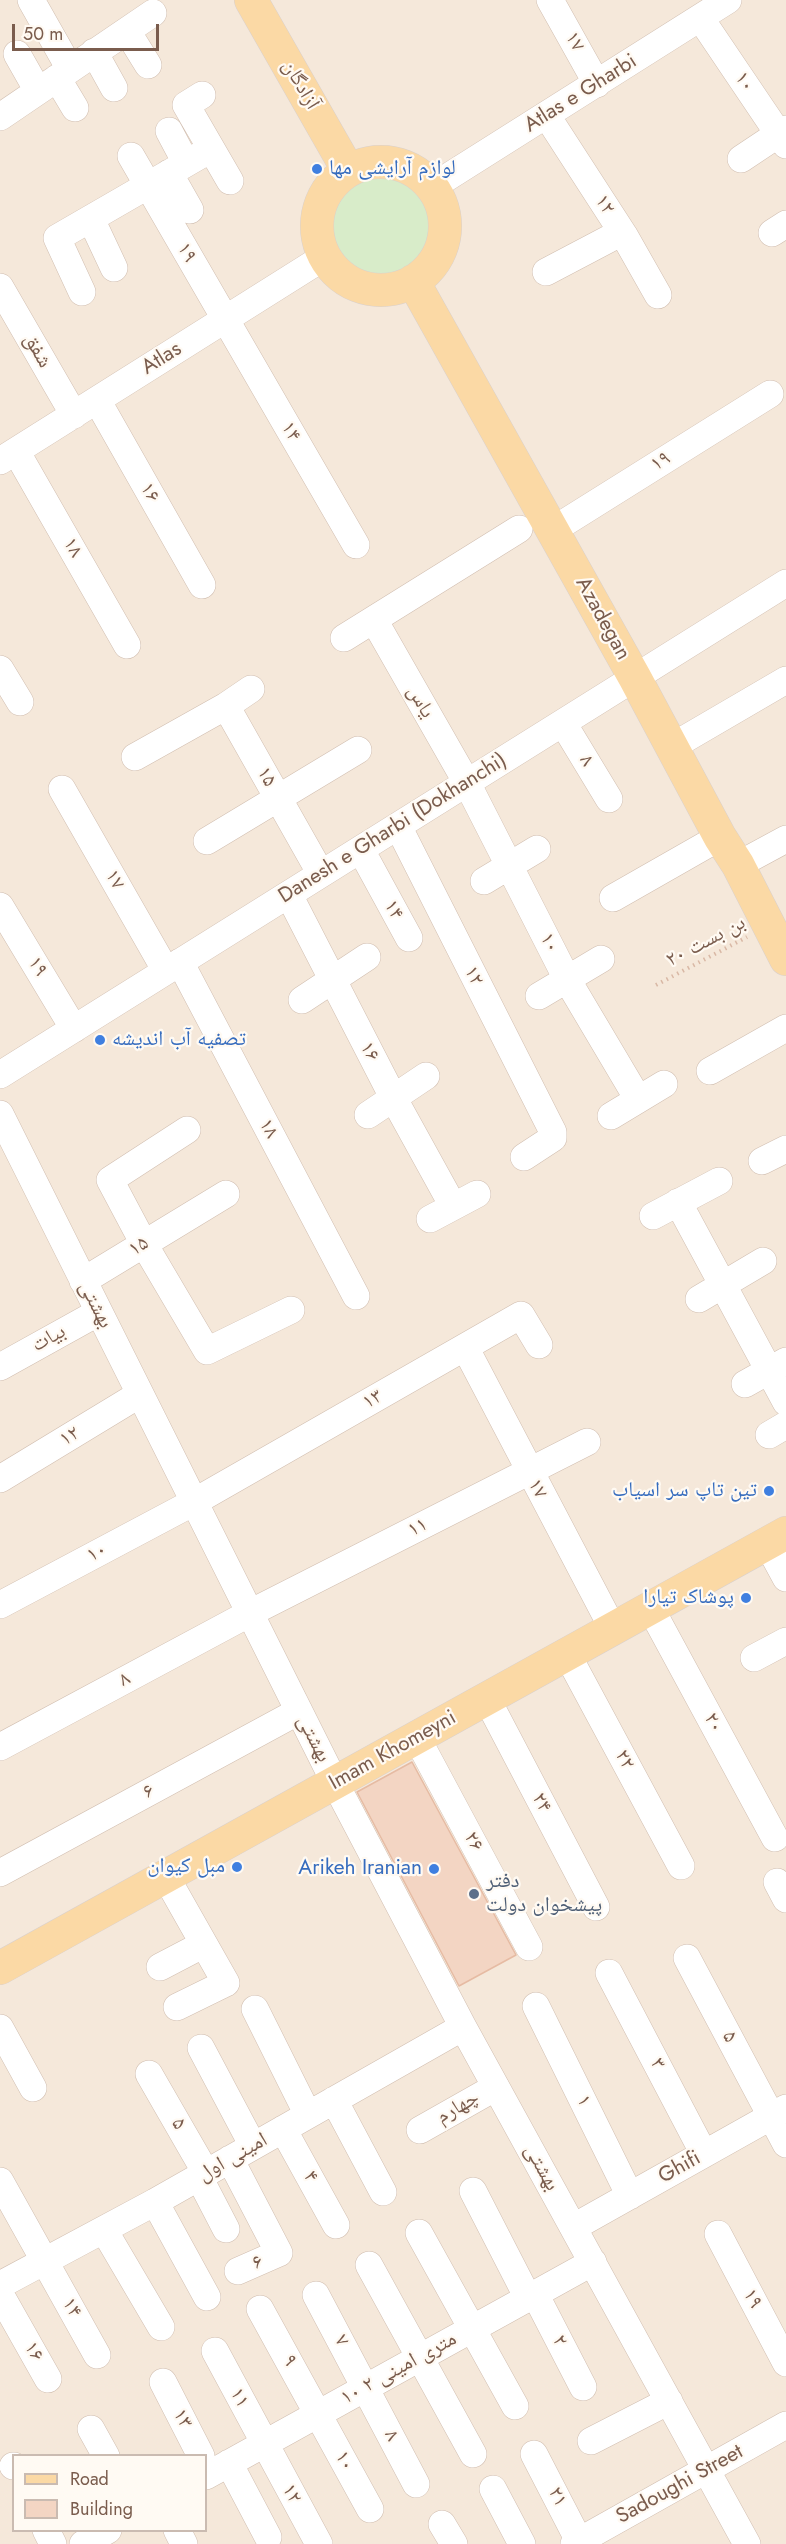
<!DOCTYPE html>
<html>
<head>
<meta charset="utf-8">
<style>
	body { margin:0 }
	#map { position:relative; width:786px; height:2544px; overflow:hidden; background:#fdf6ec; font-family:Jost,sans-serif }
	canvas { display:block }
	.legend { position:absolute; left:12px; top:2454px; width:195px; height:78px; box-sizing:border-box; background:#fffaf3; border:2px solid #cabbb1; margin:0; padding:8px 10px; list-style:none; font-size:18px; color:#7a5c4d }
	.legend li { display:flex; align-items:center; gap:12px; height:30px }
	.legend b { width:30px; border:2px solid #cabbb1 }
	.scale { position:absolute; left:12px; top:24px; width:147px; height:27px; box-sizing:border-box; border:3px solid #7a5c4d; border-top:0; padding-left:8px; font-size:18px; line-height:21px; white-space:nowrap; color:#7a5c4d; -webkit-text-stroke:4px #fffaf3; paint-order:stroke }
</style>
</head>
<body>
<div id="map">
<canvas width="786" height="2544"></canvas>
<ul class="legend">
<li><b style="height:8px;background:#fbd9a5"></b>Road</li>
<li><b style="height:16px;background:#f3d5c3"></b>Building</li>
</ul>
<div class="scale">50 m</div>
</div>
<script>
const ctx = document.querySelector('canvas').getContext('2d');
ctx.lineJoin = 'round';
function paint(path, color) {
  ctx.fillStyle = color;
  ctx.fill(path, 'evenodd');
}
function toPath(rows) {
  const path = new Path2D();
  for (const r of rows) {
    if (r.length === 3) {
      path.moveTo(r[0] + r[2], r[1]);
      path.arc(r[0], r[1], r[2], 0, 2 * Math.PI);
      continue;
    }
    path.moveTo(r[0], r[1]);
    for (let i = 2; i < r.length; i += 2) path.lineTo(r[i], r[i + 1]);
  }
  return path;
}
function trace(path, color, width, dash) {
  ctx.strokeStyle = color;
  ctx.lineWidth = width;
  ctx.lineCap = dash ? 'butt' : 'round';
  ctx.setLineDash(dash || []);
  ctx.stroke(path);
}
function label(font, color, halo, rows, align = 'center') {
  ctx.font = font + ' Jost,"Noto Naskh Arabic",sans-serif';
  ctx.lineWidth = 4.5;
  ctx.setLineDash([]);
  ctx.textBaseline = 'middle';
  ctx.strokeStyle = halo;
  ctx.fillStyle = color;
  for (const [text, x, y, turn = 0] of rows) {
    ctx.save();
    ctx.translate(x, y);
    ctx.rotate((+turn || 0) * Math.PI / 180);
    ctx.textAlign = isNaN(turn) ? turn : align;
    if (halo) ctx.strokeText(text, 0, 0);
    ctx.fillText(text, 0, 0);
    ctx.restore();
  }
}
const residential = toPath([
	[0,0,786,0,786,2544,0,2544],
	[14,2456,206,2456,206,2530,14,2530]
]);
const green = toPath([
	[381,224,54]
]);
const building = toPath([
	[412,1762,516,1955,459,1986,357,1792,412,1762]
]);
const path = toPath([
	[656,985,747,937]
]);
const minor = toPath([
	[31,0,70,69],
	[550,0,597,84],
	[701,19,786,145],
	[127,31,148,65],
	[94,52,114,88],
	[17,54,38,91],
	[57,78,75,108],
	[202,95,186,105,230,181],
	[547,116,624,235,658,295],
	[0,117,153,13],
	[169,131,186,163],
	[131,156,356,545],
	[741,159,786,129],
	[169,173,190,210],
	[432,187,728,0],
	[91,219,114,268],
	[772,233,786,224],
	[546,272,622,232],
	[0,287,74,415],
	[82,292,57,238,211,149],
	[97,400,202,585],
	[16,451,127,645],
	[0,461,324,257],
	[553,530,770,394],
	[374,620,467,783,568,981,638,1099],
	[344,638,519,529],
	[0,669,20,702],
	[251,689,226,706,321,874],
	[563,723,609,799],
	[673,746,786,680],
	[135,757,226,706],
	[62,789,166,971],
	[398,826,553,1132,553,1138,524,1157],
	[207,841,358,750],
	[361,850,409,938],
	[738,865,786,839],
	[484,881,537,849],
	[289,895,394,1099,453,1206],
	[613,898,720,837],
	[0,906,74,1029],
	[180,962,356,1296],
	[539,996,601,959],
	[302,1000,367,957],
	[710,1071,786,1028],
	[0,1075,786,583],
	[0,1114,335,1783,463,2027,747,2544],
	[368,1115,426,1076],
	[611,1116,664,1084],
	[187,1130,110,1180,144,1244,207,1351,291,1310],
	[762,1161,786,1149],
	[678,1202,786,1402],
	[653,1216,719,1181],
	[430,1219,477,1194],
	[83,1281,226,1194],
	[699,1299,763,1261],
	[465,1347,613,1629],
	[0,1367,99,1312],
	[745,1384,786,1361],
	[769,1435,786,1425],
	[0,1479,140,1394],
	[767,1543,786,1578],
	[0,1605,194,1502,521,1315,539,1345],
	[651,1609,775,1838],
	[567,1654,681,1866],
	[754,1658,786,1641],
	[487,1699,596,1907],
	[417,1738,529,1947],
	[0,1747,250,1613,587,1442],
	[0,1873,299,1711],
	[166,1877,226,1983,177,2007],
	[777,1882,786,1899],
	[687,1958,786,2144],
	[160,1967,204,1944],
	[609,1973,704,2154],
	[536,2006,630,2196],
	[255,2009,308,2115],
	[0,2028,33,2088],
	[201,2048,253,2146],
	[149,2074,206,2173],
	[334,2100,383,2192],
	[283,2129,336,2225],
	[420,2130,496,2087],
	[230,2159,279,2253,238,2271],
	[199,2177,226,2229],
	[0,2181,97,2355],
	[473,2191,528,2298],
	[155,2202,207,2297],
	[574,2227,786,2108],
	[104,2230,161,2327],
	[419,2233,515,2406],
	[718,2234,786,2363],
	[369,2265,473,2454],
	[0,2285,155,2202,463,2027],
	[0,2294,48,2379],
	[535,2294,583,2387],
	[316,2295,416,2484],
	[260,2309,370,2509],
	[215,2351,319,2544],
	[163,2382,201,2456],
	[91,2429,106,2456],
	[591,2441,669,2401],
	[534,2454,579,2541],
	[229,2463,268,2537],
	[13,2466,14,2466],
	[206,2476,593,2262],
	[493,2489,522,2544],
	[442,2524,454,2544],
	[46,2530,53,2544],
	[177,2530,184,2544],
	[83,2544,108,2530],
	[574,2544,786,2425]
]);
const major = toPath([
	[251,0,348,170],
	[381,226,64],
	[413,281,635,678,720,837,738,865,786,959],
	[0,1968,786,1533]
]);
const markers = [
	[317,169,6,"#3f7fe0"],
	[100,1040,6,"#3f7fe0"],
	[769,1491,6,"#3f7fe0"],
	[746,1598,6,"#3f7fe0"],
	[237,1867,6,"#3f7fe0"],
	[434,1869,6,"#3f7fe0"],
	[474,1894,6,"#5c6f8a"]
];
const streetNames = [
	["۱۷",574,42,60],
	["۱۰",744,82,56],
	["آزادگان",300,85,60],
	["Atlas e Gharbi",581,94,-32],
	["۱۲",604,205,57],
	["۱۹",186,253,60],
	["شفق",37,351,60],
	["Atlas",162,359,-32],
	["۱۴",290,432,60],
	["۱۹",661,462,-32],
	["۱۶",149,493,60],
	["۱۸",72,548,60],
	["Azadegan",602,619,61],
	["یاس",420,702,60],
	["۸",586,761,59],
	["۱۵",266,777,61],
	["Danesh e Gharbi (Dokhanchi)",393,829,-32],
	["۱۷",114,880,60],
	["۱۴",393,910,61],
	["بن بست ۲۰",706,942,-28],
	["۱۰",549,943,62],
	["۱۹",37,967,59],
	["۱۲",473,976,63],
	["۱۶",369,1052,62],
	["۱۸",268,1129,62],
	["۱۵",139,1247,-32],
	["بهشتی",95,1305,63],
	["بیات",49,1339,-29],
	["۱۳",373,1400,-30],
	["۱۲",70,1437,-31],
	["۱۷",537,1489,62],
	["۱۱",418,1528,-27],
	["۱۰",97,1553,-28],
	["۸",125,1680,-28],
	["۲۰",713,1723,62],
	["بهشتی",313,1739,63],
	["Imam Khomeyni",393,1751,-29],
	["۲۲",624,1760,62],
	["۶",149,1792,-28],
	["۲۴",541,1803,62],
	["۲۶",473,1842,62],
	["۵",729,2037,62],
	["۳",657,2064,62],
	["۱",583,2101,64],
	["چهارم",458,2108,-30],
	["۵",178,2124,60],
	["امینی اول",233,2158,-30],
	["بهشتی",541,2168,61],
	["Ghifi",680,2168,-29],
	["۴",310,2177,61],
	["۶",258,2263,-24],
	["۱۹",752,2299,62],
	["۱۴",71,2308,60],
	["۷",341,2341,61],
	["۲",559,2341,62],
	["۱۶",33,2352,60],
	["۹",289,2361,61],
	["۱۰ متری امینی ۲",399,2369,-29],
	["۱۱",239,2398,62],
	["۱۳",182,2419,62],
	["۸",391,2436,63],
	["۱۰",344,2461,61],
	["Sadoughi Street",680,2485,-29],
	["۱۲",291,2494,61],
	["۲۱",557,2497,63]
];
const shopNames = [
	["لوازم آرایشی مها",329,169,"left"],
	["تصفیه آب اندیشه",112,1040,"left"],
	["تین تاپ سر اسیاب",757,1491],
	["پوشاک تیارا",734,1598],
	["مبل کیوان",225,1867],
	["Arikeh Iranian",422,1869]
];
const serviceNames = [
	["دفتر",486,1882],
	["پیشخوان دولت",486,1906]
];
paint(residential, '#f5e8da');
paint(green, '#d8ecc9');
paint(building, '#f3d5c3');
trace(building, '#e6bba3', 1.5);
trace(minor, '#d1beb0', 28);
trace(major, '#dad1cd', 34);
trace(path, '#d9b8a5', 4, [1.5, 4.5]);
trace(minor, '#fff', 27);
trace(major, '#fbd9a5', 33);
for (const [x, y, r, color] of markers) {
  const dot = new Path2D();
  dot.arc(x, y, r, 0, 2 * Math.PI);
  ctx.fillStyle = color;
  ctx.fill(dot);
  trace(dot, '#fffaf3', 2);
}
label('21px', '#7a5c4d', '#fffaf3', streetNames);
label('21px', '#366cbe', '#fffaf3', shopNames, 'right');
label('21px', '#4e5e75', '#fffaf3', serviceNames, 'left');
</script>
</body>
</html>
